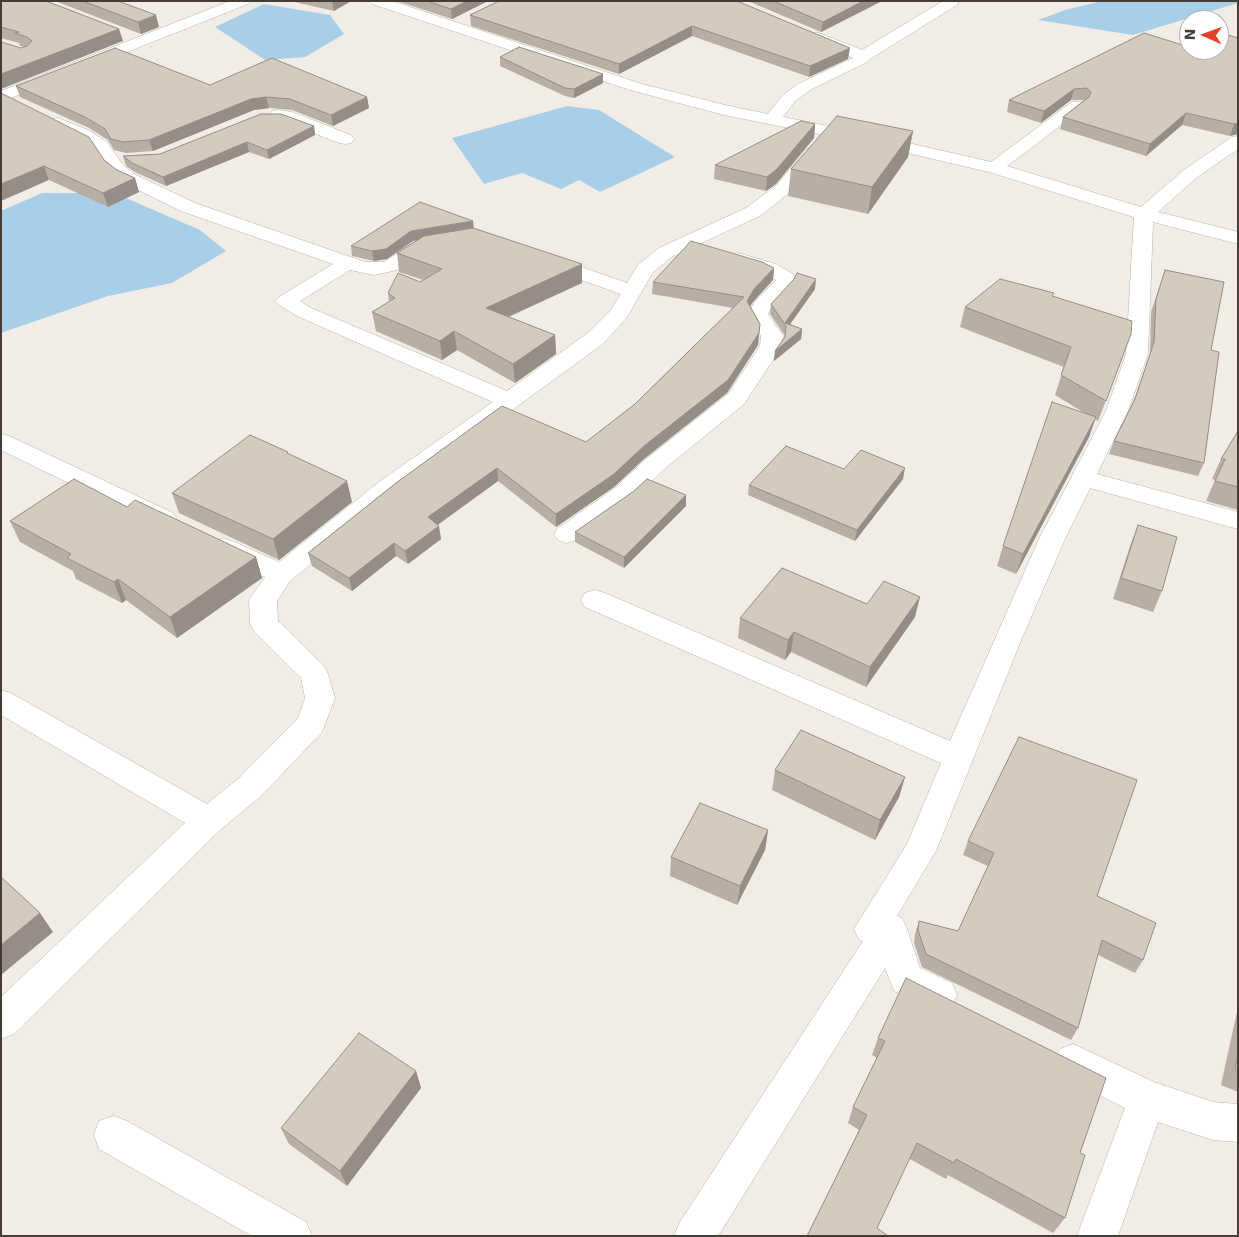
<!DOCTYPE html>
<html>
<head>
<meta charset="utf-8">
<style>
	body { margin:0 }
	#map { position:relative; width:1239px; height:1237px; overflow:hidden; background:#f1ede6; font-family:"DejaVu Sans",sans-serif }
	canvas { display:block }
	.frame { position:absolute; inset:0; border:2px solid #433d36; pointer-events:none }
	.north { position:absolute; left:1179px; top:10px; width:50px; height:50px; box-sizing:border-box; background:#fff; border:1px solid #b4b1af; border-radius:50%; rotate:272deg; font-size:14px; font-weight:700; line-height:20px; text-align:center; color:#433d36 }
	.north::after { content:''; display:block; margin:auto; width:18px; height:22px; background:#e2422c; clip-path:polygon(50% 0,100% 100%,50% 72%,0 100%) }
</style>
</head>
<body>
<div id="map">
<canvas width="1239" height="1237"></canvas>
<div class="frame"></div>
<div class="north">N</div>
</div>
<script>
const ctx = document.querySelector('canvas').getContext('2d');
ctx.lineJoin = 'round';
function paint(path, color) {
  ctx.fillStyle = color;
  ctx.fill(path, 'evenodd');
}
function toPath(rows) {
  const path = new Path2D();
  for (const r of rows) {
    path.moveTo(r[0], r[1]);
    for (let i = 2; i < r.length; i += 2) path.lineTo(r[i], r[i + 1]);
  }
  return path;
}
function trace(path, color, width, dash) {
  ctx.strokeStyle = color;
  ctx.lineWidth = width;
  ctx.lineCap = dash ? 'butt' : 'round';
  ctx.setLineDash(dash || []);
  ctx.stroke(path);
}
const water = toPath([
	[1102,1,1238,1,1238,3,1133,35,1038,20,1065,10],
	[264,4,330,15,344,34,305,57,265,60,215,27],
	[567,106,599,110,675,157,600,192,579,180,561,189,522,173,484,184,452,138],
	[42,193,114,193,200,230,226,251,172,283,108,296,1,333,1,211]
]);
const minor = toPath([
	[230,1,250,1,248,4,1,102,1,91,230,1],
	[370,1,392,1,642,84,725,105,768,114,783,95,798,84,853,58,809,39,807,36,809,33,819,33,862,50,943,1,959,1,957,5,870,59,867,62,810,90,795,101,783,117,874,135,991,162,1072,102,1084,102,1086,105,1084,108,1007,166,1141,207,1184,170,1232,137,1238,136,1238,149,1196,178,1158,212,1238,232,1238,244,1153,222,1148,354,1128,411,1097,474,1238,512,1238,529,1090,488,1065,539,1022,638,936,851,897,916,902,918,907,929,920,968,952,983,957,995,952,1007,939,1012,894,991,885,968,718,1236,674,1236,680,1222,863,941,859,940,854,929,907,844,941,763,585,607,581,600,585,593,595,590,605,593,950,741,1039,539,1106,411,1126,354,1134,217,989,172,874,145,724,115,630,90,372,4,370,1],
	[278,110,292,112,351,135,354,139,351,143,345,144,339,143,283,121,272,119,270,115,272,111,278,110],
	[58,118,88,130,107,142,122,164,134,174,195,203,365,262,384,262,413,243,430,240,437,242,440,246,437,250,425,252,402,269,374,275,350,270,300,301,311,308,507,391,588,333,611,310,621,294,539,265,536,261,539,257,546,255,553,257,627,283,638,265,659,248,746,208,777,185,807,149,813,148,819,149,822,153,789,193,760,216,673,256,653,272,627,317,604,343,397,494,290,581,277,601,278,621,324,666,328,674,335,698,322,732,261,796,220,830,14,1034,1,1039,1,997,185,823,1,715,1,690,11,693,207,804,239,778,298,718,305,698,301,678,254,631,250,624,249,600,265,577,214,553,210,547,214,541,223,538,232,541,279,562,379,482,493,402,297,316,279,305,276,301,279,297,333,264,181,211,122,182,109,172,95,149,76,138,52,127,50,123,52,119,58,118],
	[738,253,776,264,793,274,796,278,792,288,770,309,768,314,783,336,782,346,744,404,663,470,633,500,576,540,567,543,558,540,554,534,558,528,615,488,645,460,728,394,760,346,761,336,748,314,754,303,776,280,762,272,731,263,728,259,731,255,738,253],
	[1,434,9,436,173,513,177,519,173,525,164,527,155,525,1,450,1,434],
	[1073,1044,1154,1082,1213,1102,1238,1104,1238,1142,1213,1140,1158,1122,1118,1236,1077,1236,1125,1108,1060,1075,1054,1062,1060,1049,1073,1044],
	[113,1116,127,1121,306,1222,312,1236,252,1236,99,1149,94,1135,99,1121,113,1116]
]);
const wall = toPath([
	[1,1,119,29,123,41,21,48,25,47,20,46,19,43,1,38],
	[55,1,118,1,159,27,141,34],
	[290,1,351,1,334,11],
	[397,1,488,1,452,19],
	[737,1,848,59,809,77,692,36,619,74,471,26,470,15],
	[748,1,882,1,821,32],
	[1238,38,1238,134,1230,136,1182,125,1146,156,1060,129,1063,117,1084,100,1071,100,1041,123,1007,112,1009,100,1201,51],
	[500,57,603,74,603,83,574,98,565,96,500,66],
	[210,85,367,97,369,108,333,126,292,110,269,108,254,110,153,151,126,153,114,150,108,140,89,128,20,97,16,86],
	[1,93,104,160,117,170,135,178,139,192,108,207,49,180],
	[815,124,814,138,776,184,766,191,714,179,715,165],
	[314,126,315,135,269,159,249,152,166,186,135,172,126,166,123,156,160,154],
	[913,131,908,157,868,214,788,196,791,169],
	[474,228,582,283,509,317,555,335,556,354,515,383,457,350,442,360,376,331,372,312,389,302,388,293,420,282,423,280,399,272,397,253,417,240,413,241,387,259,374,261,352,256,351,246],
	[774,268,773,280,753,302,750,306,760,324,758,345,727,393,644,459,614,487,556,527,498,481,438,525,441,539,408,564,396,556,352,591,312,566,308,553,396,483,586,442,635,404,733,308,652,294,653,282],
	[1165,270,1211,350,1204,463,1198,476,1109,454,1114,441,1134,400,1150,355,1151,312],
	[815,289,790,324,802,329,801,339,774,361,775,351,785,336,770,314,771,304],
	[1053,296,1124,354,1098,421,1095,419,1089,437,1016,574,997,566,1003,546,1086,414,1055,395,1064,367,960,327,965,307],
	[1238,431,1238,510,1206,501,1215,480,1212,479,1221,459],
	[289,454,352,502,279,560,179,513,172,493],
	[903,479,855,541,748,495,749,485],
	[686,495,686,506,624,568,575,542,575,532],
	[127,507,256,557,262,578,177,638,126,600,122,603,76,579,73,571,20,542,10,521],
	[1138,525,1162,591,1153,612,1113,599,1130,546],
	[867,604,915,617,866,687,791,652,785,660,738,638,740,618],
	[775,770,905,777,899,797,875,840,772,790],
	[768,830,765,850,737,905,670,876,671,857],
	[968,841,1097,896,1143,960,1135,973,1098,955,1078,1028,1071,1040,922,967,914,943,915,934,919,921,958,931,988,866,963,855],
	[1238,1007,1238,1092,1221,1085],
	[878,1038,1080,1153,1065,1218,1053,1233,948,1175,946,1179,910,1159,807,1236,859,1130,848,1123,853,1107,877,1058,872,1055],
	[416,1071,421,1088,347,1186,289,1144,281,1128]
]);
const shadedWall = toPath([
	[332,1,351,1,334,11],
	[467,1,488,1,452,19,451,9],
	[863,1,882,1,821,32,823,22],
	[156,15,159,27,141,34,138,22],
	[692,26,692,36,619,74,619,64],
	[119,29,123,41,1,89,1,74],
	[850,48,848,59,809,77,810,66],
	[603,74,603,83,574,98,574,89],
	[1074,89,1071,100,1041,123,1044,111],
	[266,97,269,108,254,110,153,151,149,140,251,99],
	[367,97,369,108,333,126,331,115],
	[1186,113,1182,125,1146,156,1150,144],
	[1238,123,1238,134,1230,136,1234,124],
	[815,124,814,138,776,184,766,191,767,177],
	[314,126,315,135,269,159,267,150],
	[913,131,908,157,868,214,872,187],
	[247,142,249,152,166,186,163,177],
	[44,166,49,180,1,201,1,184],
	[135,178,139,192,108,207,103,193],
	[473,221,474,230,413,241,387,259,374,261,372,251,411,231],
	[582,264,582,283,487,326,486,308],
	[774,268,773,280,753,302,746,313,747,301,754,289],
	[816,279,815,289,786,330,786,326,785,323],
	[802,329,801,339,774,361,775,351],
	[454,331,457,350,442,360,440,341],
	[759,333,758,345,727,393,644,459,614,487,556,527,556,514],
	[555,335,556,354,515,383,513,364],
	[1096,417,1089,437,1016,574,1023,554],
	[497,468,498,481,430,530,428,517],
	[905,468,903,479,855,541,857,530],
	[347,481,352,502,279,560,273,539],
	[686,495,686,506,624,568,624,557],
	[439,526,441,539,408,564,405,551],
	[394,543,396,556,352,591,349,578],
	[256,557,262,578,177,638,170,617],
	[118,579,126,600,122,603,114,582],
	[920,597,915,617,866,687,870,667],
	[794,632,791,652,785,660,788,640],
	[905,777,899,797,875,840,880,820],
	[768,830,765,850,737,905,740,886],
	[40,913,53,932,1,975,1,945],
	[416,1071,421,1088,347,1186,340,1171]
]);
const building = toPath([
	[1,1,46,1,119,29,1,74,1,42,21,48,27,46,32,41,27,37,15,33,19,32,1,27,1,1],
	[83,1,118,1,156,15,138,22,83,1],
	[427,1,467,1,451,9,427,1],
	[499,1,737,1,850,48,810,66,692,26,619,64,470,15,499,1],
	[773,1,863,1,823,22,773,1],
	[1144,33,1189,47,1189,50,1219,50,1219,38,1225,34,1238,38,1238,123,1234,124,1186,113,1150,144,1063,117,1089,97,1091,92,1087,88,1074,89,1044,111,1009,100,1144,33],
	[519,47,603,74,574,89,565,88,500,57,519,47],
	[115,48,210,85,272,58,367,97,331,115,290,99,266,97,251,99,149,140,123,142,111,139,105,129,85,117,16,86,115,48],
	[1,93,89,137,104,160,117,170,135,178,103,193,44,166,1,184,1,93],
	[261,114,281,114,314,126,267,150,247,142,163,177,132,163,123,156,160,154,261,114],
	[837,116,913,131,872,187,791,169,837,116],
	[801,121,815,124,777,169,767,177,715,165,801,121],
	[420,202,473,221,411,231,386,249,372,251,351,246,420,202],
	[473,228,582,264,486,308,555,335,513,364,454,331,440,341,372,312,395,298,388,293,398,273,420,282,442,269,397,253,424,236,473,228],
	[691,241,762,262,774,268,754,289,747,301,760,324,759,333,728,380,644,446,614,474,556,514,497,468,428,517,439,526,405,551,394,543,349,578,308,553,396,483,502,406,586,442,635,404,744,297,653,282,691,241],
	[1165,270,1224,282,1211,350,1219,352,1204,463,1114,441,1135,399,1154,342,1156,299,1165,270],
	[797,273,816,279,785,323,802,329,775,351,785,337,786,326,771,304,794,279,797,273],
	[1000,279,1054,293,1052,296,1132,321,1131,334,1106,401,1061,375,1071,347,965,307,1000,279],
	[1052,402,1096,417,1023,554,1003,546,1052,402],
	[1238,431,1238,487,1215,481,1225,459,1221,459,1238,431],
	[250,435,288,452,287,453,347,481,273,539,172,493,250,435],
	[786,446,844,469,861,450,905,468,857,530,749,485,786,446],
	[74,479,127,507,135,500,256,557,170,617,118,579,114,582,67,558,71,554,10,521,74,479],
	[647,479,686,495,624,557,575,532,634,491,647,479],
	[1138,525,1177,537,1162,591,1121,578,1138,525],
	[782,568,867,604,884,581,920,597,870,667,794,632,788,640,740,618,782,568],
	[801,730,905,777,880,820,775,770,801,730],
	[1019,737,1137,780,1097,896,1156,923,1143,960,1102,940,1078,1028,926,954,918,930,919,921,958,931,994,853,968,841,1019,737],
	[700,803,768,830,740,886,671,857,700,803],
	[1,877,40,913,1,945,1,877],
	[906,978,1106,1078,1080,1153,1085,1155,1065,1218,956,1159,954,1163,917,1143,877,1228,888,1236,807,1236,867,1115,853,1107,885,1041,878,1038,906,978],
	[359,1033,416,1071,340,1171,281,1128,359,1033],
	[1238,1057,1238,1069,1235,1068,1238,1057]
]);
paint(water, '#a8cfe7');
trace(minor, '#bbb4a9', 1);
paint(minor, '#fff');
paint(wall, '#b6afa4');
paint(shadedWall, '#948e86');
paint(building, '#d4cbbf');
trace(building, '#948e86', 1);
</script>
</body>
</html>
